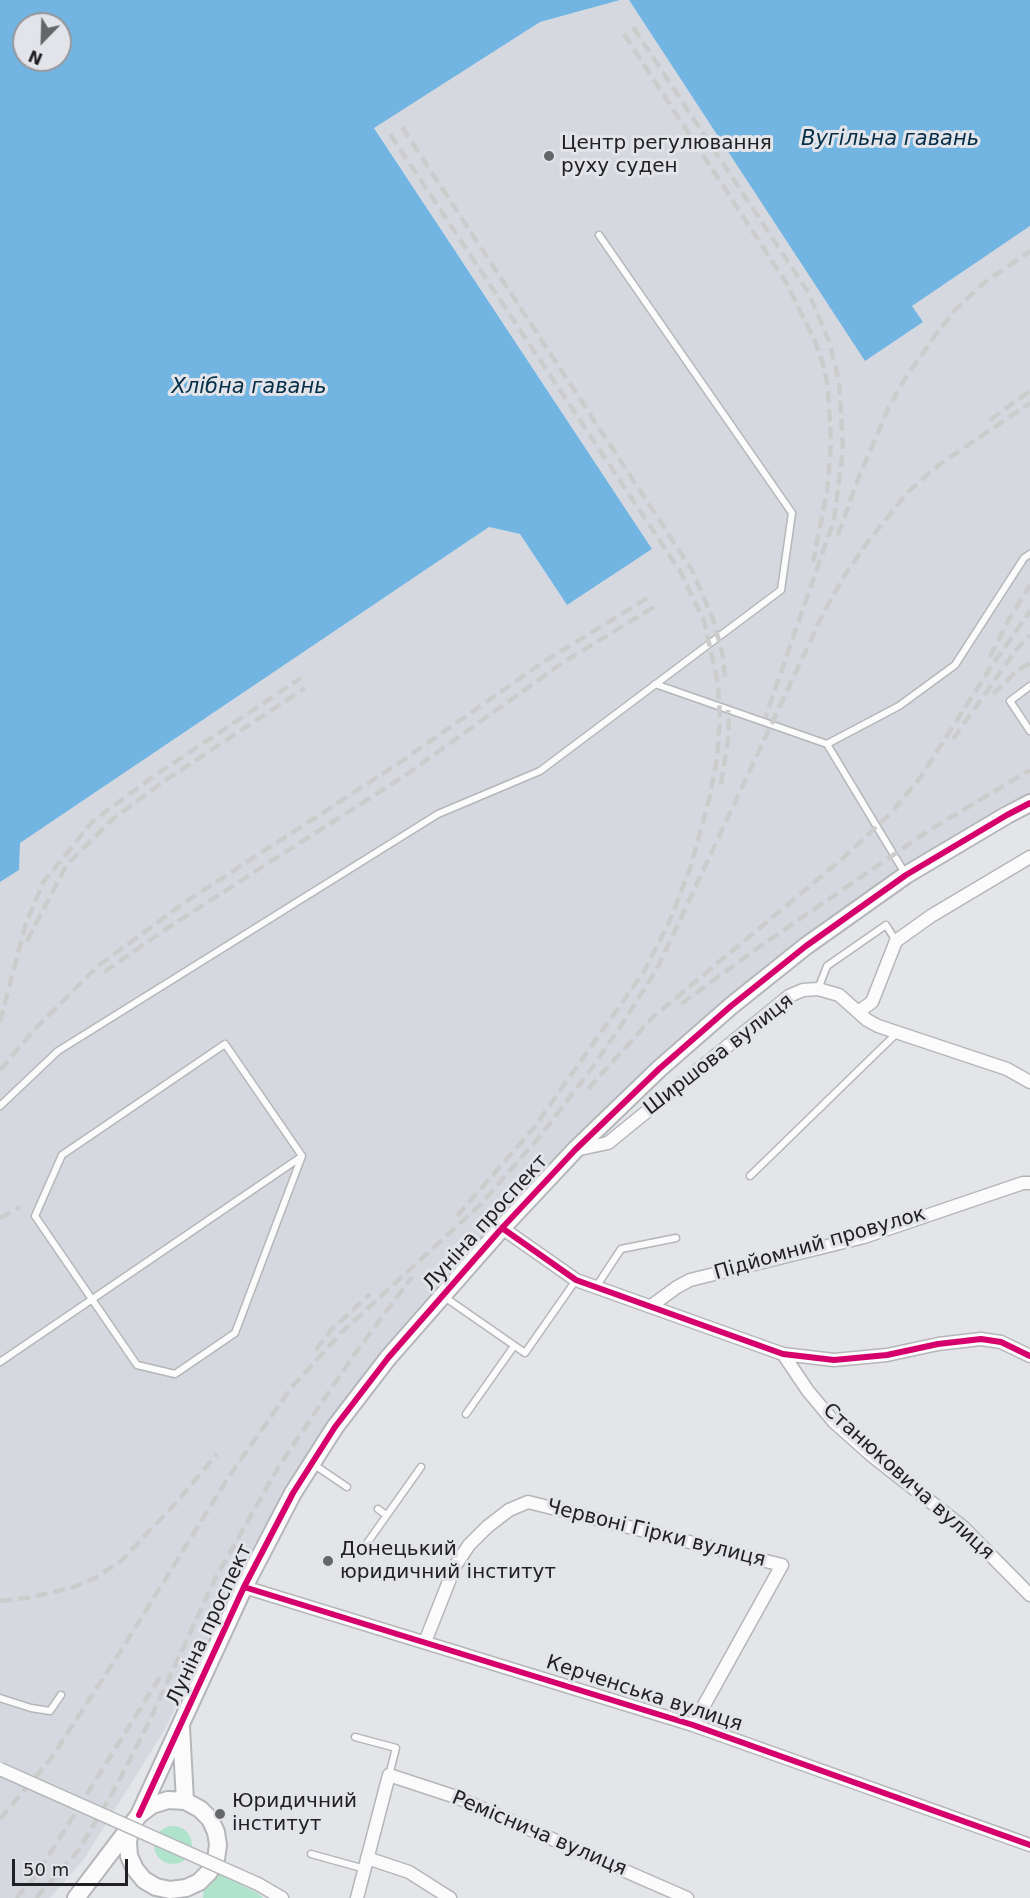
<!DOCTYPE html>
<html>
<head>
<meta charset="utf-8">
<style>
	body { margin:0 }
	#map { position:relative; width:1030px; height:1898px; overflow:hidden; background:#e3e5e8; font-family:"DejaVu Sans",sans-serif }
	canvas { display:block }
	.north { position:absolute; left:12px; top:12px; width:60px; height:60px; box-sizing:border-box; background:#e2e4e9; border:2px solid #95969a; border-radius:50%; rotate:203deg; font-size:16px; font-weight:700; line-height:24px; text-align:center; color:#212123 }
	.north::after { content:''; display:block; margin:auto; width:21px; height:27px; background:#656668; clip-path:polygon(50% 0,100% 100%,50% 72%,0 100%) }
	.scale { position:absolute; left:12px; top:1859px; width:116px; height:27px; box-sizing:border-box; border:3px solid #212123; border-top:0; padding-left:8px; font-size:18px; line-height:21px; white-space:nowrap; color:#212123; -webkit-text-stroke:4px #e2e4e9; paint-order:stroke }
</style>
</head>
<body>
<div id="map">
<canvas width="1030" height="1898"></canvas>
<div class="north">N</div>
<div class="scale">50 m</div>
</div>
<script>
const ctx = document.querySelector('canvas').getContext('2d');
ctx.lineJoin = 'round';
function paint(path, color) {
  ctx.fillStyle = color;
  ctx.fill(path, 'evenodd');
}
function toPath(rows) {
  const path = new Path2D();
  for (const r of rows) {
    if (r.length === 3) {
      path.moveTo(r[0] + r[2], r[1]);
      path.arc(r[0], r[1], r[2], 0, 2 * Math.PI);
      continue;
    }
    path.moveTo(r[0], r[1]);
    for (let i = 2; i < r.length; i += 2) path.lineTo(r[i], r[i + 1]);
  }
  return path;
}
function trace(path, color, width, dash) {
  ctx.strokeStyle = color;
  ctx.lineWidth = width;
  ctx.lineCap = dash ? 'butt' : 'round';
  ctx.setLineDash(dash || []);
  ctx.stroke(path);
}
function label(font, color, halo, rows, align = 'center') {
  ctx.font = font + ' "DejaVu Sans",sans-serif';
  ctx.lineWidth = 6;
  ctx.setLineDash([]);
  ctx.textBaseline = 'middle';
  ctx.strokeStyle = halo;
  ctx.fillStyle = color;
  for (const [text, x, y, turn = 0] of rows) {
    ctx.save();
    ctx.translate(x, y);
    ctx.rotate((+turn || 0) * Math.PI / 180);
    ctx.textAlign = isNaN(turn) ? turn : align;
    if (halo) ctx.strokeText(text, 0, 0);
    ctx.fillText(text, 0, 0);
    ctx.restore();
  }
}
const built = toPath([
	[620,0,629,0,865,360,923,322,911,306,1030,226,1030,793,1002,806,901,867,800,938,725,999,652,1062,568,1143,495,1222,380,1352,328,1422,285,1489,246,1560,164,1731,84,1859,50,1898,0,1898,0,882,19,870,20,843,489,527,520,534,567,605,652,549,374,127,540,22]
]);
const green = toPath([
	[173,1845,19],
	[215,1872,256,1892,263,1898,203,1898,204,1884]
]);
const water = toPath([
	[0,0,620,0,540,22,374,128,652,549,567,605,520,534,489,527,20,843,19,870,0,882],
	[24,24,60,24,60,60,24,60],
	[629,0,1030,0,1030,226,912,306,923,322,865,361]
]);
const lane = toPath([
	[655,684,827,744,906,875],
	[1030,686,1010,701,1030,731],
	[827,744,899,706,955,665,1024,558,1030,554],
	[818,989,827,966,886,925,896,941],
	[225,1044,302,1156,235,1333,175,1374,137,1365,35,1216,62,1155,225,1044],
	[0,1106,58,1051,438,814,540,771,781,590,792,513,599,235],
	[750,1176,897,1033],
	[596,1287,621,1249,676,1238],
	[443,1296,525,1353,576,1280],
	[0,1362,301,1157],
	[466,1414,514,1346],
	[313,1464,347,1487],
	[378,1509,386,1515],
	[365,1546,421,1467],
	[0,1698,31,1708,50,1711,61,1695],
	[355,1737,396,1748,389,1775],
	[311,1854,365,1869]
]);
const street = toPath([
	[858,1012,872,1002,896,941,931,916,1030,857],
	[575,1150,608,1143,789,996,803,990,818,989,839,995,867,1020,878,1026,1007,1069,1030,1082],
	[502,1228,576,1280,783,1354,834,1360,887,1355,938,1344,981,1339,1001,1342,1030,1356],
	[651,1306,677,1287,690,1280,864,1237,1023,1183,1030,1183],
	[783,1354,808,1391,834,1422,871,1455,964,1528,1030,1595],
	[244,1587,693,1725,1030,1845],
	[425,1642,455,1566,469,1545,487,1527,509,1510,528,1502,782,1565,693,1725],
	[367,1858,409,1872,450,1898],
	[258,1884,282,1898],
	[357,1898,389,1775,456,1797,687,1898]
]);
const secondary = toPath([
	[181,1727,185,1801],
	[130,1830,128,1842,129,1856,135,1869,144,1880,156,1887,170,1890,186,1888,199,1882,209,1872,216,1859,218,1845,216,1832,210,1819,200,1809,185,1801,168,1800,152,1805,140,1814],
	[76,1898,139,1815,244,1587,293,1493,335,1427,388,1358,502,1228,575,1150,659,1069,731,1006,806,946,906,875,1007,815,1030,803]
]);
const rail = toPath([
	[633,27,808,292,829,341,839,381,843,449,834,520,765,718],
	[624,34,787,284,815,341,822,361,828,387,831,444,827,492,813,562],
	[402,127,692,570,713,619,722,652,726,683],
	[390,134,680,571,704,621,718,683,720,719,717,758,709,800,690,869,667,927,643,973,533,1129],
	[990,420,1030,391],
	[838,535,858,479,889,407,904,380,934,337,956,309,984,283,1030,251],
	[990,657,1008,621,1030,585],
	[993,694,1017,671,1030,663],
	[953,739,1016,650,1030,635],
	[721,784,729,733,728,710],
	[27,941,67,864,113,819,163,782,305,688],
	[104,972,166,929,407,774,562,663,654,607],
	[681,1004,759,947,931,829,1030,770],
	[0,1022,26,923,44,881,93,821,154,776,301,678],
	[0,1070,34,1030,99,965,142,934,184,903,396,765,545,661,651,596],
	[588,1089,652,1018,842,859,890,814,920,778,989,670,1030,611],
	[457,1216,538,1123],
	[0,1218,20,1207],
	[316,1350,330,1331,370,1294],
	[0,1601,26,1598,71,1588,95,1578,121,1561,175,1504,217,1454],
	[0,1819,52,1757,122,1649,228,1478,291,1388,342,1332,480,1205,541,1135,595,1064,624,1021,658,967,823,614,844,576,870,539,908,492,940,464,1030,403],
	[16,1898,36,1876,163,1672],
	[36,1898,78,1851,112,1794,146,1728,216,1577,279,1466,356,1352,412,1277]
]);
const streetBridge = toPath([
	[0,1769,258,1884]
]);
const cycleway = toPath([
	[502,1228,576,1280,783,1354,834,1360,887,1355,938,1344,981,1339,1001,1342,1030,1356],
	[244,1587,693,1725,1030,1845],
	[139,1815,244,1587,293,1493,335,1427,388,1358,502,1228,575,1150,659,1069,731,1006,806,946,906,875,1007,815,1030,803]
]);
const markers = [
	[549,156,6,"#656668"],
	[328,1561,6,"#656668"],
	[220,1814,6,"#656668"]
];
const poiNames = [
	["Центр регулювання",561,144],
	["руху суден",561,167],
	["Донецький",340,1550],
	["юридичний інститут",340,1573],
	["Юридичний",232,1802],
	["інститут",232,1825]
];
const streetNames = [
	["Ширшова вулиця",719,1055,-38],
	["Луніна проспект",486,1223,-48],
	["Підйомний провулок",820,1244,-16],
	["Станюковича вулиця",908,1482,42],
	["Червоні Гірки вулиця",656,1534,14],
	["Луніна проспект",210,1625,-65],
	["Керченська вулиця",644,1694,18],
	["Реміснича вулиця",539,1834,23]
];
const waterNames = [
	["Вугільна гавань",890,140],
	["Хлібна гавань",249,388]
];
paint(built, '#d5d8df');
paint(green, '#b0e3cb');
paint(water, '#72b5e3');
trace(lane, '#b5b6b9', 9);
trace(street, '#b5b6b9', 15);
trace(secondary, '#b5b6b9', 20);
trace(lane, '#fbfbfc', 6);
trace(street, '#fbfbfc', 12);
trace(secondary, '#fbfbfc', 16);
trace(rail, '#cccccd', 4.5, [12, 6]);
trace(streetBridge, '#b5b6b9', 15, []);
trace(streetBridge, '#fbfbfc', 12);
trace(cycleway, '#d6006c', 6);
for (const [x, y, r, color] of markers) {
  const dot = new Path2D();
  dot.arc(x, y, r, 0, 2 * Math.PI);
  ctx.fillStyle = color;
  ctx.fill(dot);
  trace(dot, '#e2e4e9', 2);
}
label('20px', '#212123', '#e2e4e9', poiNames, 'left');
label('20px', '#212123', '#e2e4e9', streetNames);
label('italic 21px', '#042e48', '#e2e4e9', waterNames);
</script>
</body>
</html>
